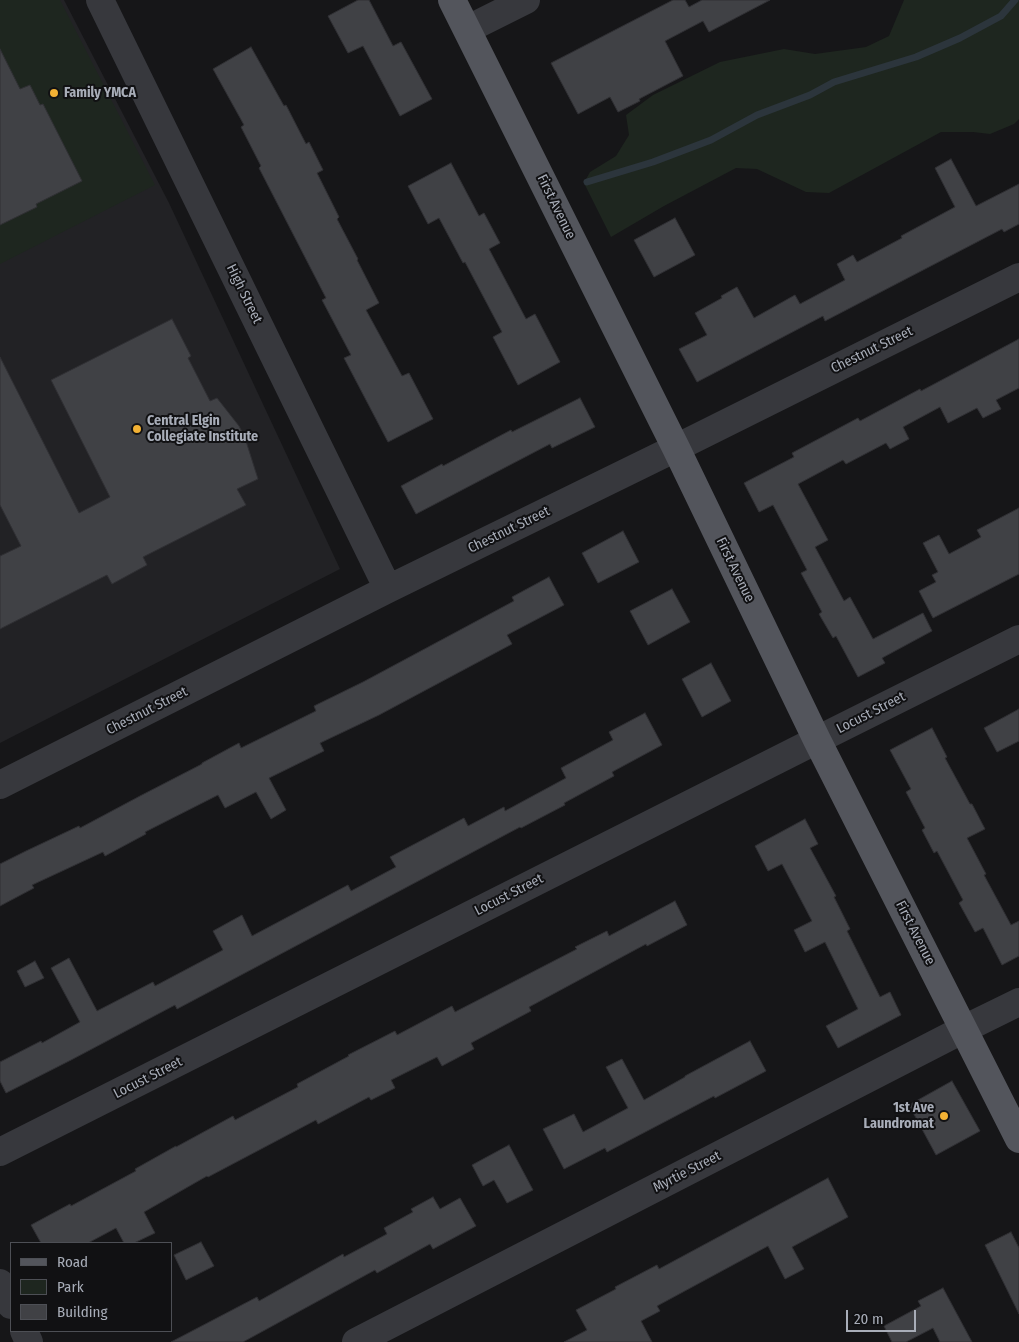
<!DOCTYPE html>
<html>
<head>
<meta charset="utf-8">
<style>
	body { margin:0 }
	#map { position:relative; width:1019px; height:1342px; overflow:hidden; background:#161618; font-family:"Fira Sans Condensed",sans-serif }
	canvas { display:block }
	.legend { position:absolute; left:10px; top:1242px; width:162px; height:90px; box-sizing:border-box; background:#111113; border:1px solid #4d4f55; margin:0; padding:6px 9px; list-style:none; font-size:15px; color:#a8adb8 }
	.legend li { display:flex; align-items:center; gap:10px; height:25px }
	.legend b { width:25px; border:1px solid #4d4f55 }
	.scale { position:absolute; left:846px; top:1310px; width:70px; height:22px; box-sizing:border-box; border:2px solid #a8adb8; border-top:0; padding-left:6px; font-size:15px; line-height:18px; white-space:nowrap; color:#a8adb8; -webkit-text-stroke:4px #111113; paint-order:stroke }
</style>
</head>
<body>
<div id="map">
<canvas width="1019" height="1342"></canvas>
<ul class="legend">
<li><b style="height:6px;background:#53555c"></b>Road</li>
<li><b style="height:14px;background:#1e261f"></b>Park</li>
<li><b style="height:14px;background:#404145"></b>Building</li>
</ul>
<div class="scale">20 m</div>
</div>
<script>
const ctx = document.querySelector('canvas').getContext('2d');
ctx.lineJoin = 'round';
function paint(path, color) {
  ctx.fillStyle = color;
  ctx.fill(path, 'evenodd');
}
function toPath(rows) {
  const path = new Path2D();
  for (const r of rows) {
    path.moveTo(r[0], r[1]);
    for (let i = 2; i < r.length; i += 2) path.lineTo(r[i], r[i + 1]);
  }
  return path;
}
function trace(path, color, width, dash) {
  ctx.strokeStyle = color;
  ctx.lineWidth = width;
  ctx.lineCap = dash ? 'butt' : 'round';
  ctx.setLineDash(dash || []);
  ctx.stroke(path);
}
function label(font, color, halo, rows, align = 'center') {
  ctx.font = font + ' "Fira Sans Condensed",sans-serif';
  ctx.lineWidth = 4;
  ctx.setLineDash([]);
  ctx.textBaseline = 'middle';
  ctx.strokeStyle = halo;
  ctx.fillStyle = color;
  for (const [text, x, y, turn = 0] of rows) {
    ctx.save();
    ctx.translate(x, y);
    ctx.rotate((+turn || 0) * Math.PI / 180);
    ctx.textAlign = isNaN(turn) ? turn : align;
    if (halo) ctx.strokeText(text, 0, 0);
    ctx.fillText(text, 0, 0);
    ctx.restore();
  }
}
const built = toPath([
	[0,0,64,0,169,203,340,569,0,743]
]);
const green = toPath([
	[0,0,60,0,155,185,0,264],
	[904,0,1019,0,1019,119,1014,124,990,134,973,132,941,132,829,193,806,192,757,169,736,168,664,206,611,237,584,183,590,172,616,156,629,135,626,115,653,95,720,62,784,49,815,54,866,47,889,36]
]);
const stream = toPath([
	[587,182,653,162,711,140,757,115,810,95,834,82,916,57,960,38,1001,16,1015,0]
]);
const building = toPath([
	[358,0,369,0,393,46,401,42,432,99,400,116,363,46,348,53,328,16,358,0],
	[673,0,685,0,689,7,702,0,770,0,709,32,703,21,665,41,683,76,639,99,640,101,618,112,610,97,578,114,551,63,673,0],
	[251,47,284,106,286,105,306,144,309,142,323,170,317,173,339,217,337,219,358,259,357,260,379,303,366,310,402,376,409,373,433,419,388,442,344,358,351,355,322,300,326,298,259,168,261,166,241,127,244,125,213,69,251,47],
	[0,49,20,89,30,85,40,105,43,104,82,181,36,204,37,207,0,225,0,49],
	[951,159,976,206,1019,184,1019,224,1004,232,1002,229,825,321,823,316,697,382,679,349,707,335,695,313,722,298,721,296,737,287,754,318,795,295,800,304,845,280,837,264,853,255,857,262,902,238,901,236,955,207,935,168,951,159],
	[451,163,479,216,484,213,500,243,489,249,526,319,535,314,560,362,518,385,493,337,502,332,465,262,463,263,439,218,428,224,408,186,451,163],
	[675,218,695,255,654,277,634,240,675,218],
	[172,319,191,356,188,358,210,401,217,398,239,426,245,438,258,479,237,489,246,505,143,557,147,565,112,584,107,575,0,629,0,556,21,546,0,505,0,357,79,513,110,497,51,380,172,319],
	[1019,339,1019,388,996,400,1001,409,983,418,977,408,948,423,940,407,903,427,909,439,890,449,886,443,846,464,843,460,798,484,828,540,815,547,844,601,850,597,873,639,923,613,932,631,882,658,885,663,858,677,836,636,833,638,819,614,822,612,801,573,807,570,773,505,759,512,744,483,794,457,792,453,858,418,860,421,920,389,921,391,1019,339],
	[580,398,595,427,552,448,550,444,416,514,401,486,442,464,443,466,511,430,512,432,580,398],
	[1019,508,1019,574,933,618,919,591,936,582,932,575,938,572,923,543,939,535,949,554,981,537,977,530,1019,508],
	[623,531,639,562,598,583,582,553,623,531],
	[549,577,564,605,507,635,512,644,379,715,320,743,324,751,269,778,286,810,271,819,256,792,225,808,218,795,145,832,146,834,105,856,103,852,32,885,34,888,0,906,0,864,26,851,79,826,80,828,140,796,202,764,202,763,239,743,241,748,316,711,314,706,363,682,514,601,512,597,549,577],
	[672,589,690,622,648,645,630,611,672,589],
	[711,663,731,701,702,717,682,679,711,663],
	[1019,709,1019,741,997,752,984,728,1019,709],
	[645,713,662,745,612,772,614,776,564,803,565,805,521,828,520,827,177,1009,175,1005,71,1060,6,1093,0,1081,0,1062,41,1041,42,1043,80,1022,51,968,69,958,97,1011,153,982,155,986,223,950,213,931,242,915,252,936,348,885,351,891,396,867,390,857,464,818,468,826,504,807,505,811,566,778,561,768,613,740,609,732,645,713],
	[932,728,947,757,945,758,970,804,972,804,985,829,967,838,986,874,984,875,1011,925,1019,921,1019,956,1002,965,983,928,975,932,959,903,963,900,937,851,934,853,922,830,925,828,906,792,911,789,890,750,932,728],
	[805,819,818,844,810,848,836,896,834,897,850,929,847,931,880,997,890,992,901,1015,838,1048,826,1026,858,1009,825,942,805,952,794,930,812,921,782,864,768,871,755,846,805,819],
	[675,901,687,925,647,946,646,944,529,1007,531,1011,471,1043,474,1049,442,1066,437,1057,391,1080,395,1088,371,1100,369,1097,318,1124,316,1120,208,1177,207,1176,144,1212,155,1233,134,1243,124,1243,116,1228,88,1243,41,1243,31,1225,70,1204,71,1206,136,1171,135,1169,176,1146,176,1147,233,1116,235,1120,298,1087,297,1084,349,1056,348,1055,395,1031,397,1035,452,1006,455,1012,577,949,575,947,607,931,609,936,675,901],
	[35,961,44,978,25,987,17,971,35,961],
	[750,1041,766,1071,715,1098,714,1096,607,1152,605,1148,564,1169,543,1129,574,1114,583,1132,628,1108,606,1067,622,1059,644,1100,685,1077,685,1076,750,1041],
	[952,1081,980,1131,936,1155,909,1105,952,1081],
	[509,1145,533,1190,507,1203,494,1180,483,1186,472,1165,509,1145],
	[828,1178,848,1217,792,1247,804,1269,785,1279,768,1246,657,1306,660,1311,641,1321,652,1342,564,1342,587,1330,576,1310,616,1289,615,1287,657,1265,659,1269,828,1178],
	[433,1197,440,1209,460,1198,476,1226,433,1249,430,1244,377,1273,375,1270,243,1342,171,1342,257,1297,259,1301,343,1254,344,1257,387,1234,384,1228,413,1212,411,1209,433,1197],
	[1011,1232,1019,1248,1019,1314,985,1245,1011,1232],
	[201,1242,214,1266,186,1280,174,1255,201,1242],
	[943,1288,972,1342,940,1342,933,1328,906,1342,892,1342,884,1326,921,1306,918,1301,943,1288]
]);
const minor = toPath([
	[100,0,388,589],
	[468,29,526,0],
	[0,785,388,589,676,448,1019,277],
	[0,1152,817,740,1019,639],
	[0,1283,11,1305],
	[24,1331,29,1342],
	[356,1342,964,1029,1019,1002]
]);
const major = toPath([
	[452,0,676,448,817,740,1019,1139]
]);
const markers = [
	[54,93,5,"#f2b134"],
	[137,429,5,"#f2b134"],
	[944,1116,5,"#f2b134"]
];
const poiNames = [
	["Family YMCA",64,93],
	["Central Elgin",147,421],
	["Collegiate Institute",147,437],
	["1st Ave",934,1108,"right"],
	["Laundromat",934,1124,"right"]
];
const streetNames = [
	["First Avenue",556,207,64],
	["High Street",244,294,64],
	["Chestnut Street",872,350,-26],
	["Chestnut Street",509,530,-26],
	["First Avenue",735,570,64],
	["Chestnut Street",147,711,-27],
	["Locust Street",871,713,-27],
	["Locust Street",509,895,-27],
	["First Avenue",915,933,63],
	["Locust Street",148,1078,-27],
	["Myrtie Street",687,1172,-27]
];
paint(built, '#222225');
paint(green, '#1e261f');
trace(stream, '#2c353c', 7);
paint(building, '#404145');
trace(building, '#303034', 1);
trace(minor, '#37383d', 28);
trace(major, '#53555c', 28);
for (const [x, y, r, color] of markers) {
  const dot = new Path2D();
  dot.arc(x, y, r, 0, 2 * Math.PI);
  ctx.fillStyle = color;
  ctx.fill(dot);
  trace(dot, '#111113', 2);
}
label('bold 14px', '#a8adb8', '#111113', poiNames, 'left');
label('14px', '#a8adb8', '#111113', streetNames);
</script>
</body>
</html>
